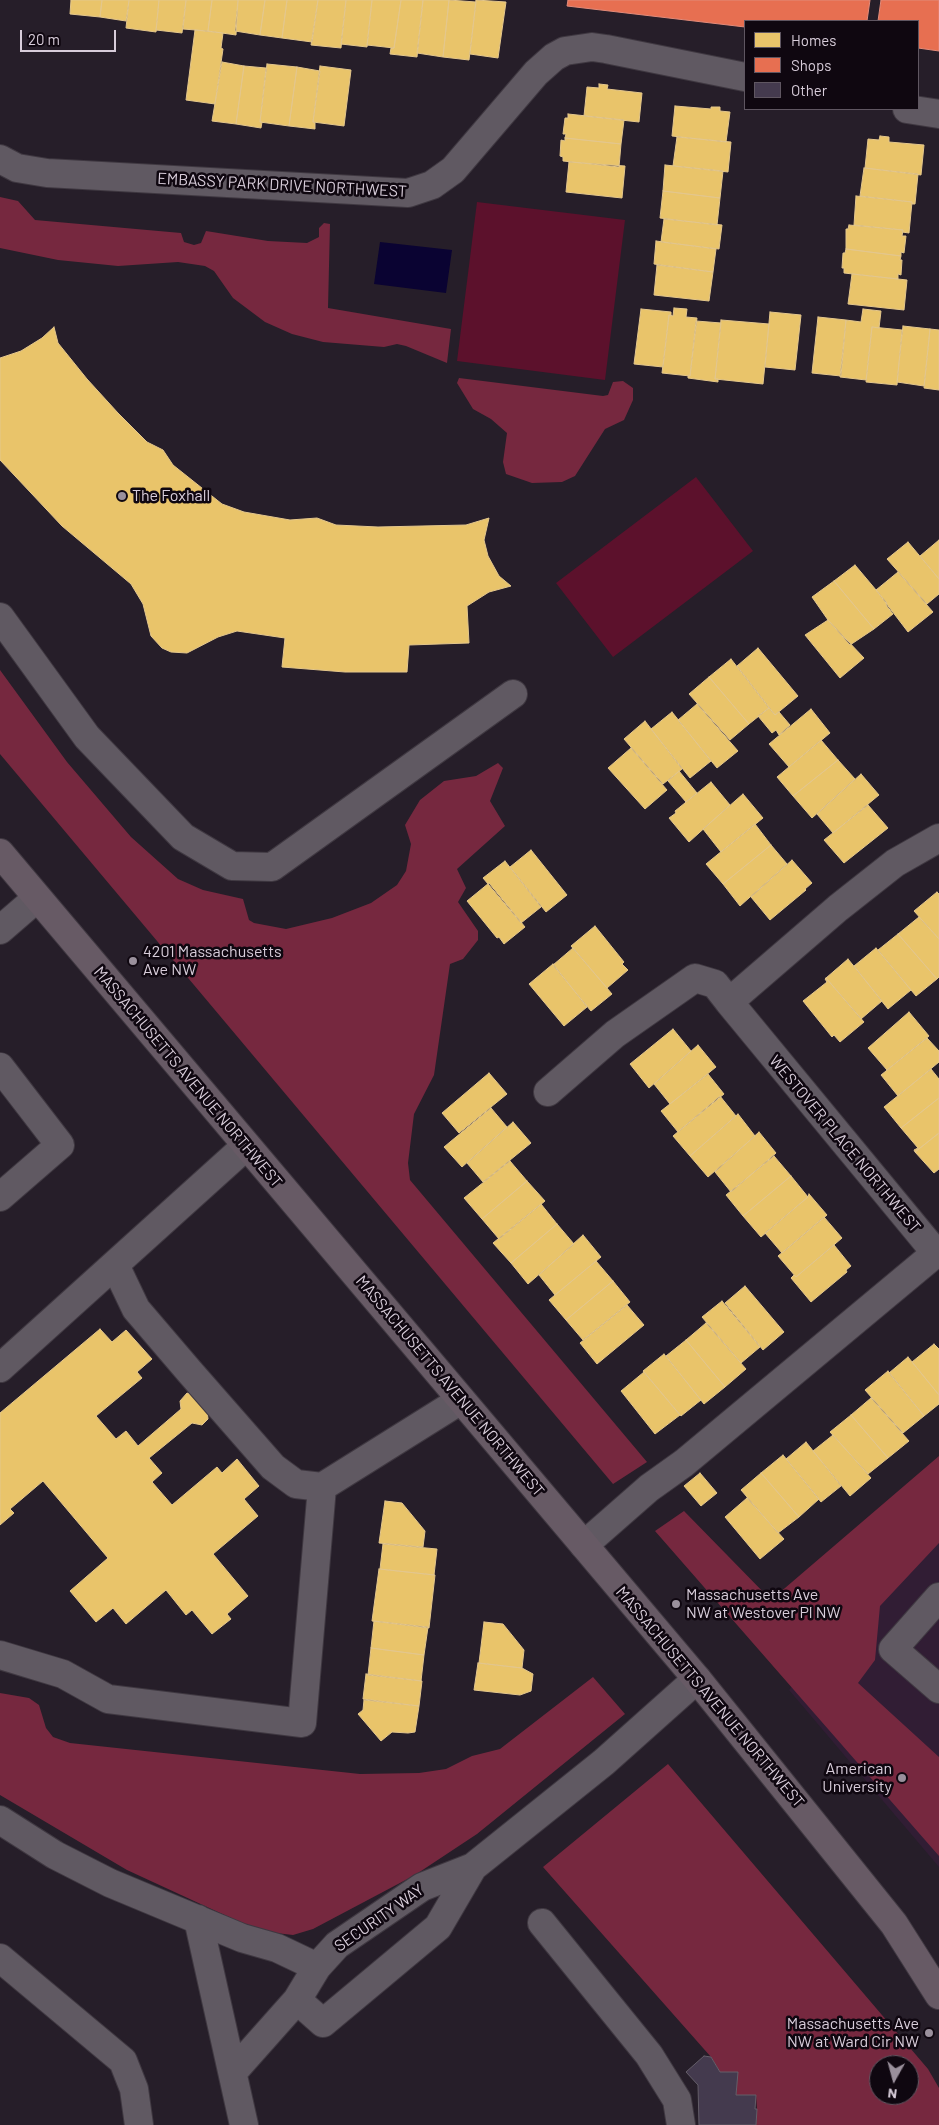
<!DOCTYPE html>
<html>
<head>
<meta charset="utf-8">
<style>
	body { margin:0 }
	#map { position:relative; width:939px; height:2125px; overflow:hidden; background:#261e29; font-family:Barlow,sans-serif }
	canvas { display:block }
	.legend { position:absolute; left:744px; top:20px; width:175px; height:90px; box-sizing:border-box; background:#0f0710; border:1px solid #5f5661; margin:0; padding:6px 9px; list-style:none; font-size:15px; color:#d8cdda }
	.legend li { display:flex; align-items:center; gap:10px; height:25px }
	.legend b { width:25px; border:1px solid #5f5661 }
	.north { position:absolute; left:869px; top:2055px; width:50px; height:50px; box-sizing:border-box; background:#0f0710; border:1px solid #5f5661; border-radius:50%; rotate:187deg; font-size:14px; font-weight:700; line-height:20px; text-align:center; color:#d8cdda }
	.north::after { content:''; display:block; margin:auto; width:18px; height:22px; background:#9a909c; clip-path:polygon(50% 0,100% 100%,50% 72%,0 100%) }
	.scale { position:absolute; left:20px; top:30px; width:96px; height:22px; box-sizing:border-box; border:2px solid #d8cdda; border-top:0; padding-left:6px; font-size:15px; line-height:18px; white-space:nowrap; color:#d8cdda; -webkit-text-stroke:4px #0f0710; paint-order:stroke }
</style>
</head>
<body>
<div id="map">
<canvas width="939" height="2125"></canvas>
<ul class="legend">
<li><b style="height:14px;background:#e9c46a"></b>Homes</li>
<li><b style="height:14px;background:#e76f51"></b>Shops</li>
<li><b style="height:14px;background:#443a4e"></b>Other</li>
</ul>
<div class="north">N</div>
<div class="scale">20 m</div>
</div>
<script>
const ctx = document.querySelector('canvas').getContext('2d');
ctx.lineJoin = 'round';
function paint(path, color) {
  ctx.fillStyle = color;
  ctx.fill(path, 'evenodd');
}
function toPath(rows) {
  const path = new Path2D();
  for (const r of rows) {
    path.moveTo(r[0], r[1]);
    for (let i = 2; i < r.length; i += 2) path.lineTo(r[i], r[i + 1]);
  }
  return path;
}
function trace(path, color, width, dash) {
  ctx.strokeStyle = color;
  ctx.lineWidth = width;
  ctx.lineCap = dash ? 'butt' : 'round';
  ctx.setLineDash(dash || []);
  ctx.stroke(path);
}
function label(font, color, halo, rows, align = 'center') {
  ctx.font = font + ' Barlow,sans-serif';
  ctx.lineWidth = 5;
  ctx.setLineDash([]);
  ctx.textBaseline = 'middle';
  ctx.strokeStyle = halo;
  ctx.fillStyle = color;
  for (const [text, x, y, turn = 0] of rows) {
    ctx.save();
    ctx.translate(x, y);
    ctx.rotate((+turn || 0) * Math.PI / 180);
    ctx.textAlign = isNaN(turn) ? turn : align;
    if (halo) ctx.strokeText(text, 0, 0);
    ctx.fillText(text, 0, 0);
    ctx.restore();
  }
}
const built = toPath([
	[939,1513,939,1867,789,1690]
]);
const green = toPath([
	[477,202,625,220,605,380,457,361],
	[696,477,753,551,613,657,556,583]
]);
const forest = toPath([
	[0,197,18,201,35,220,181,233,184,242,194,245,201,243,206,231,268,241,307,243,319,237,319,228,324,223,330,224,328,308,451,329,447,363,406,346,397,344,384,347,323,342,292,334,265,322,233,298,214,271,205,266,178,262,118,266,58,260,0,248],
	[459,378,603,396,608,395,613,382,623,381,633,388,633,400,624,420,605,429,575,476,562,482,532,483,506,474,503,462,507,433,491,419,473,409,457,383],
	[0,670,67,762,131,837,178,879,203,890,243,899,249,920,254,923,286,929,332,918,371,903,397,885,406,871,411,844,405,825,420,800,444,781,476,776,498,763,503,768,490,801,505,826,457,869,466,888,458,902,478,931,478,940,463,959,450,964,434,1075,414,1114,408,1163,410,1180,647,1462,613,1484,0,754],
	[939,1456,939,1543,880,1606,875,1660,858,1683,939,1757,939,1856,655,1531,684,1511,771,1600],
	[593,1677,625,1714,477,1834,415,1875,313,1929,293,1935,259,1931,127,1870,0,1795,0,1693,29,1698,39,1705,46,1728,53,1737,70,1743,360,1774,419,1773,446,1769,472,1756,500,1749],
	[668,1764,928,2069,939,2088,939,2125,756,2125,757,2109,756,2095,736,2095,737,2072,720,2072,711,2057,543,1867],
	[879,2065,909,2065,909,2095,879,2095]
]);
const water = toPath([
	[380,242,452,250,446,293,374,284]
]);
const homes = toPath([
	[71,0,102,0,100,17,70,14,71,0],
	[102,0,129,0,126,21,100,17,102,0],
	[129,0,159,0,156,32,126,28,129,0],
	[159,0,186,0,182,33,156,30,159,0],
	[186,0,212,0,208,31,183,29,186,0],
	[212,0,238,0,236,35,208,31,212,0],
	[238,0,265,0,260,35,235,31,238,0],
	[265,0,287,0,282,38,260,35,265,0],
	[287,0,318,0,312,42,282,38,287,0],
	[318,0,346,0,341,48,311,45,318,0],
	[346,0,372,0,367,47,341,44,346,0],
	[372,0,401,0,394,48,367,45,372,0],
	[401,0,423,0,417,57,390,54,391,48,394,48,401,0],
	[423,0,449,0,443,57,417,53,423,0],
	[449,0,476,2,469,60,443,57,449,0],
	[476,0,506,2,498,58,470,54,476,0],
	[195,30,223,33,221,48,223,49,215,104,186,100,195,30],
	[222,62,244,66,236,124,212,121,222,62],
	[267,64,297,67,289,126,260,122,267,64],
	[244,66,266,68,260,122,262,122,261,128,236,124,244,66],
	[320,66,351,70,344,126,313,122,320,66],
	[297,67,320,71,313,122,315,123,315,129,289,126,297,67],
	[599,84,608,85,607,89,642,93,639,122,584,116,587,87,599,88,599,84],
	[675,106,711,109,711,107,720,107,720,111,730,112,726,142,672,136,675,106],
	[568,114,624,120,621,144,565,138,566,134,563,134,565,118,568,118,568,114],
	[880,136,889,137,889,142,924,145,921,175,865,168,868,139,879,140,880,136],
	[677,137,731,142,728,172,673,166,677,137],
	[565,138,621,144,619,167,563,161,563,157,560,156,561,140,565,141,565,138],
	[569,162,625,166,622,198,566,192,569,162],
	[665,165,723,171,720,198,663,191,665,165],
	[864,168,918,174,915,204,912,204,912,202,860,196,864,168],
	[663,191,720,198,717,225,660,218,663,191],
	[856,196,912,202,909,233,902,232,903,230,854,225,856,196],
	[664,219,722,225,719,249,661,242,664,219],
	[849,225,903,230,902,236,906,236,904,253,901,252,901,256,846,249,846,229,848,229,849,225],
	[656,241,716,249,713,272,654,264,656,241],
	[846,249,901,256,900,260,902,260,901,275,898,274,898,279,844,273,844,268,842,268,843,253,845,253,846,249],
	[657,265,713,272,709,301,654,295,657,265],
	[852,274,907,280,904,310,848,304,852,274],
	[674,308,687,309,686,317,697,318,690,376,662,373,669,315,673,316,674,308],
	[641,309,671,312,671,316,669,315,663,367,634,364,641,309],
	[863,309,881,311,879,328,872,327,866,380,840,377,846,320,861,322,863,309],
	[770,312,801,315,795,370,765,367,770,312],
	[818,317,846,320,841,376,812,373,818,317],
	[721,320,769,324,763,384,715,379,721,320],
	[696,321,721,323,715,379,718,379,718,382,688,378,688,375,690,376,696,321],
	[903,326,930,329,924,386,897,382,903,326],
	[54,327,58,343,87,379,118,413,147,442,163,450,173,465,222,504,244,512,290,520,317,518,336,525,378,527,466,525,489,518,484,540,488,556,499,576,511,586,489,592,467,606,469,643,409,645,407,672,345,672,282,667,285,638,237,631,218,637,187,653,171,652,162,648,151,636,143,604,131,584,62,526,0,460,0,358,21,351,42,338,54,327],
	[872,327,902,330,897,385,866,382,872,327],
	[930,329,939,330,939,390,924,388,930,329],
	[939,540,939,579,920,556,939,540],
	[908,542,939,579,939,594,927,604,887,559,908,542],
	[855,565,887,603,886,605,893,614,874,629,834,581,855,565],
	[898,572,933,612,908,632,876,590,898,572],
	[834,581,874,629,850,645,828,620,812,597,834,581],
	[828,620,864,658,840,678,805,635,828,620],
	[758,648,798,696,775,715,737,666,758,648],
	[731,659,769,708,749,724,709,677,731,659],
	[709,677,749,724,730,740,689,694,709,677],
	[697,704,738,751,717,768,678,720,697,704],
	[769,708,775,715,779,712,790,725,779,735,776,730,772,733,758,716,769,708],
	[811,709,830,733,789,767,769,744,811,709],
	[672,712,711,761,690,778,651,729,672,712],
	[645,721,682,769,663,784,624,739,645,721],
	[821,740,838,760,793,796,777,777,821,740],
	[631,748,667,790,645,809,608,768,631,748],
	[838,760,855,779,812,818,793,796,838,760],
	[679,771,697,793,686,802,668,781,679,771],
	[861,774,879,795,833,833,817,814,861,774],
	[711,782,730,805,689,842,669,818,676,813,675,811,711,782],
	[743,794,763,818,721,852,703,829,743,794],
	[868,805,888,828,844,863,824,840,868,805],
	[755,824,771,845,723,884,706,864,755,824],
	[771,845,787,864,740,906,723,884,771,845],
	[531,850,567,895,546,912,510,867,531,850],
	[792,860,812,883,805,889,806,890,770,920,751,897,792,860],
	[505,861,541,907,521,923,483,878,505,861],
	[489,883,525,927,504,944,499,937,497,938,467,901,489,883],
	[937,892,939,894,939,939,914,911,937,892],
	[919,917,939,939,939,977,937,979,898,934,919,917],
	[595,926,624,962,622,964,628,970,607,988,571,946,595,926],
	[898,934,937,979,916,996,878,950,898,934],
	[573,948,612,994,591,1011,553,965,573,948],
	[876,948,911,990,888,1009,854,966,876,948],
	[848,959,882,1001,861,1019,826,978,848,959],
	[553,964,587,1007,564,1026,529,984,553,964],
	[826,978,864,1022,840,1042,834,1035,832,1037,803,1001,827,982,825,979,826,978],
	[909,1012,929,1036,887,1070,868,1048,909,1012],
	[673,1029,691,1051,649,1088,630,1064,673,1029],
	[927,1038,939,1051,939,1062,898,1096,881,1075,927,1038],
	[698,1045,716,1067,670,1104,654,1084,698,1045],
	[931,1069,939,1079,939,1098,901,1128,884,1107,931,1069],
	[489,1073,507,1094,459,1133,442,1113,489,1073],
	[708,1074,724,1094,678,1132,661,1111,708,1074],
	[720,1096,736,1116,690,1156,673,1136,720,1096],
	[939,1098,939,1133,915,1152,914,1150,918,1148,901,1128,939,1098],
	[491,1108,507,1127,462,1167,444,1147,491,1108],
	[738,1114,755,1136,708,1177,690,1156,738,1114],
	[513,1122,531,1143,483,1182,467,1163,513,1122],
	[759,1132,776,1153,731,1192,715,1172,759,1132],
	[939,1133,939,1169,934,1173,915,1152,939,1133],
	[774,1156,791,1176,743,1216,726,1195,774,1156],
	[510,1161,527,1181,482,1219,464,1198,510,1161],
	[791,1176,808,1197,761,1237,743,1216,791,1176],
	[527,1181,545,1201,499,1239,482,1219,527,1181],
	[809,1194,827,1215,782,1253,765,1233,808,1197,809,1194],
	[541,1204,557,1224,511,1263,493,1243,541,1204],
	[824,1217,842,1238,796,1277,778,1256,824,1217],
	[557,1224,574,1244,528,1284,511,1263,557,1224],
	[583,1235,601,1257,555,1295,539,1275,583,1235],
	[834,1245,851,1266,846,1270,847,1272,811,1302,791,1278,794,1275,796,1277,834,1245],
	[596,1261,613,1281,566,1320,549,1300,596,1261],
	[613,1281,630,1302,583,1340,566,1320,613,1281],
	[745,1286,784,1332,763,1350,725,1303,745,1286],
	[722,1301,760,1347,741,1363,702,1317,722,1301],
	[627,1305,644,1325,597,1364,580,1343,627,1305],
	[706,1323,746,1369,725,1387,686,1340,706,1323],
	[100,1329,112,1342,126,1330,152,1359,137,1372,142,1378,96,1416,116,1439,126,1431,138,1446,181,1409,180,1401,187,1393,197,1396,207,1410,208,1419,202,1425,192,1423,149,1458,162,1473,152,1482,172,1505,217,1467,222,1473,237,1459,259,1486,244,1499,258,1516,213,1554,248,1596,227,1614,231,1619,212,1634,192,1610,186,1615,166,1590,126,1624,113,1608,96,1622,70,1591,108,1558,43,1481,10,1509,14,1513,0,1525,0,1413,100,1329],
	[686,1340,725,1387,704,1404,666,1356,686,1340],
	[934,1344,939,1349,939,1395,912,1362,934,1344],
	[664,1354,701,1400,681,1416,643,1371,664,1354],
	[908,1357,939,1395,939,1404,924,1416,889,1373,908,1357],
	[888,1371,924,1416,903,1433,865,1390,888,1371],
	[644,1372,680,1415,655,1434,621,1391,644,1372],
	[871,1398,909,1441,888,1458,851,1415,871,1398],
	[851,1415,888,1458,868,1474,830,1432,851,1415],
	[833,1435,871,1478,850,1496,813,1451,833,1435],
	[806,1442,841,1486,821,1502,786,1459,806,1442],
	[783,1455,819,1499,799,1517,761,1473,783,1455],
	[700,1473,717,1493,701,1506,684,1486,700,1473],
	[761,1473,799,1517,778,1533,741,1490,761,1473],
	[747,1498,784,1539,760,1559,725,1517,747,1498],
	[385,1501,402,1503,425,1531,423,1547,379,1543,385,1501],
	[383,1544,437,1549,434,1575,380,1569,383,1544],
	[379,1569,435,1575,429,1628,372,1621,379,1569],
	[374,1621,428,1627,424,1655,371,1648,374,1621],
	[484,1622,503,1624,524,1650,522,1668,479,1663,484,1622],
	[371,1648,424,1655,421,1681,368,1675,371,1648],
	[478,1663,522,1668,533,1674,531,1691,520,1695,474,1690,478,1663],
	[366,1674,422,1681,419,1706,363,1699,366,1674],
	[364,1700,419,1706,415,1732,408,1733,392,1732,381,1741,358,1714,363,1710,364,1700]
]);
const shops = toPath([
	[568,0,870,0,867,21,745,21,745,27,567,6,568,0],
	[881,0,939,0,939,51,918,48,918,21,878,21,881,0]
]);
const building = toPath([
	[704,2056,711,2057,720,2072,738,2072,736,2095,756,2095,755,2109,757,2109,756,2125,699,2125,698,2085,686,2072,704,2056]
]);
const minor = toPath([
	[907,109,939,114],
	[0,159,17,168,47,173,408,193,432,185,453,170,536,73,554,57,565,51,592,47,606,49,745,77],
	[0,617,87,737,183,837,232,866,272,867,513,694],
	[0,930,37,898],
	[0,1067,60,1145,0,1197],
	[548,1092,615,1034,695,978,715,984,729,1002],
	[115,1265,136,1309,189,1371,273,1467,296,1484,322,1487,461,1400],
	[0,1368,246,1146],
	[584,1545,649,1488,684,1463,936,1253,729,1002,838,908,895,863,939,838],
	[939,1597,893,1649,939,1689],
	[0,1655,63,1674,108,1699,302,1723,322,1487],
	[0,1820,55,1855,110,1883,242,1938,277,1948,317,1967],
	[198,1919,244,2125],
	[542,1923,649,2055,677,2100,681,2125],
	[0,1958,123,2061,134,2089,139,2125],
	[297,2000,323,2023,438,1927,473,1867],
	[233,2072,297,2000,317,1967,337,1945,422,1887,473,1867,604,1762,697,1679]
]);
const major = toPath([
	[0,853,697,1679,894,1924,939,1995]
]);
const markers = [
	[122,496,5,"#9a909c"],
	[133,961,5,"#9a909c"],
	[676,1604,5,"#9a909c"],
	[902,1778,5,"#9a909c"],
	[929,2033,5,"#9a909c"]
];
const streetNames = [
	["EMBASSY PARK DRIVE NORTHWEST",282,185,3],
	["MASSACHUSETTS AVENUE NORTHWEST",188,1077,50],
	["WESTOVER PLACE NORTHWEST",845,1144,50],
	["MASSACHUSETTS AVENUE NORTHWEST",450,1386,50],
	["MASSACHUSETTS AVENUE NORTHWEST",710,1697,50],
	["SECURITY WAY",379,1918,-35]
];
const poiNames = [
	["The Foxhall",132,496],
	["4201 Massachusetts",143,952],
	["Ave NW",143,970],
	["Massachusetts Ave",686,1595],
	["NW at Westover Pl NW",686,1613],
	["American",892,1769,"right"],
	["University",892,1787,"right"],
	["Massachusetts Ave",919,2024,"right"],
	["NW at Ward Cir NW",919,2042,"right"]
];
paint(built, '#311d34');
paint(green, '#5c112c');
paint(forest, '#76283f');
paint(water, '#0a0332');
paint(homes, '#e9c46a');
trace(homes, '#e4c78c', 1);
paint(shops, '#e76f51');
trace(shops, '#e28b7a', 1);
paint(building, '#443a4e');
trace(building, '#645e69', 1);
trace(minor, '#3f3841', 30);
trace(major, '#3f3841', 30);
trace(minor, '#605962', 28);
trace(major, '#675a65', 28);
for (const [x, y, r, color] of markers) {
  const dot = new Path2D();
  dot.arc(x, y, r, 0, 2 * Math.PI);
  ctx.fillStyle = color;
  ctx.fill(dot);
  trace(dot, '#0f0710', 2);
}
label('16px', '#d8cdda', '#0f0710', streetNames);
label('16px', '#d8cdda', '#0f0710', poiNames, 'left');
</script>
</body>
</html>
